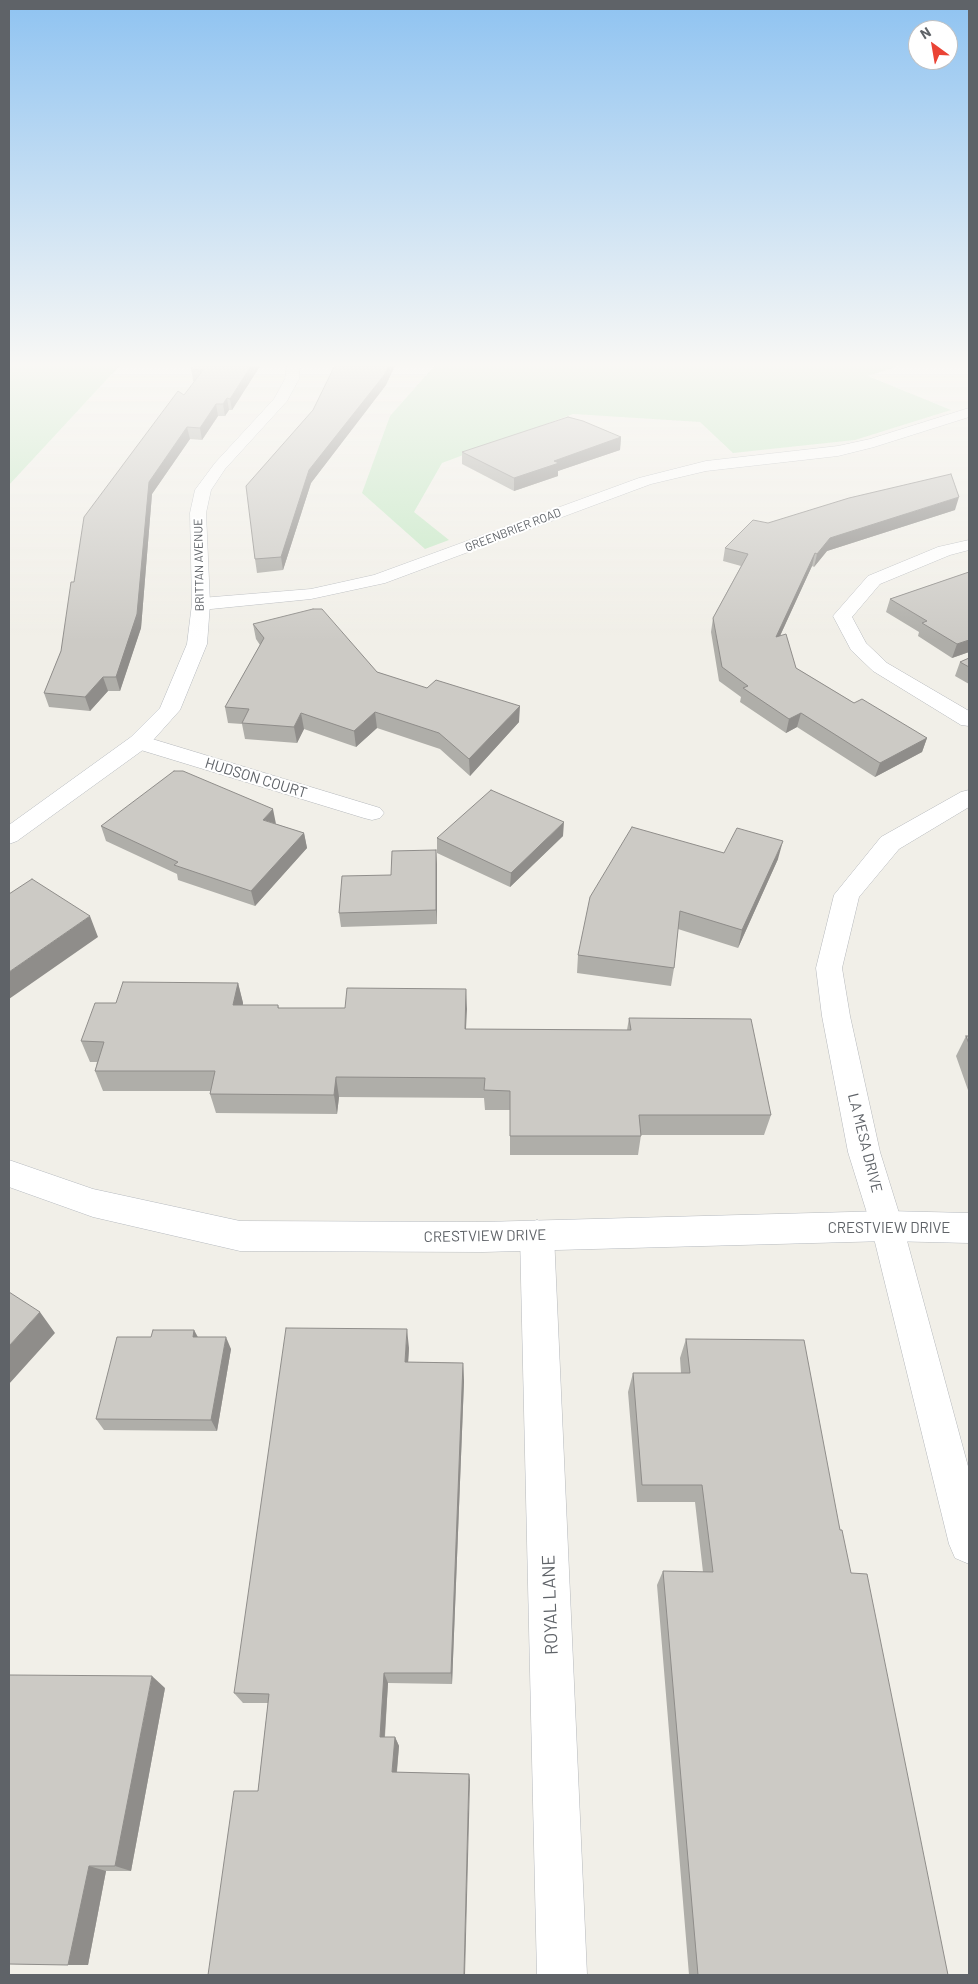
<!DOCTYPE html>
<html>
<head>
<meta charset="utf-8">
<style>
	body { margin:0 }
	#map { position:relative; width:978px; height:1984px; overflow:hidden; background:#f1efe8; font-family:Barlow,sans-serif }
	canvas { display:block }
	.frame { position:absolute; inset:0; border:10px solid #5f6368; pointer-events:none }
	.north { position:absolute; left:908px; top:20px; width:50px; height:50px; box-sizing:border-box; background:#fff; border:1px solid #bfc1c3; border-radius:50%; rotate:328deg; font-size:14px; font-weight:700; line-height:20px; text-align:center; color:#5f6368 }
	.north::after { content:''; display:block; margin:auto; width:18px; height:22px; background:#ea4335; clip-path:polygon(50% 0,100% 100%,50% 72%,0 100%) }
</style>
</head>
<body>
<div id="map">
<canvas width="978" height="1984"></canvas>
<div class="frame"></div>
<div class="north">N</div>
</div>
<script>
const ctx = document.querySelector('canvas').getContext('2d');
ctx.lineJoin = 'round';
function paint(path, color) {
  ctx.fillStyle = color;
  ctx.fill(path, 'evenodd');
}
function toPath(rows) {
  const path = new Path2D();
  for (const r of rows) {
    path.moveTo(r[0], r[1]);
    for (let i = 2; i < r.length; i += 2) path.lineTo(r[i], r[i + 1]);
  }
  return path;
}
function trace(path, color, width, dash) {
  ctx.strokeStyle = color;
  ctx.lineWidth = width;
  ctx.lineCap = dash ? 'butt' : 'round';
  ctx.setLineDash(dash || []);
  ctx.stroke(path);
}
function label(font, color, halo, rows, align = 'center') {
  ctx.font = font + ' Barlow,sans-serif';
  ctx.lineWidth = 4;
  ctx.setLineDash([]);
  ctx.textBaseline = 'middle';
  ctx.strokeStyle = halo;
  ctx.fillStyle = color;
  for (const [text, x, y, turn = 0] of rows) {
    ctx.save();
    ctx.translate(x, y);
    ctx.rotate((+turn || 0) * Math.PI / 180);
    ctx.textAlign = isNaN(turn) ? turn : align;
    if (halo) ctx.strokeText(text, 0, 0);
    ctx.fillText(text, 0, 0);
    ctx.restore();
  }
}
const green = toPath([
	[9,363,122,363,9,485],
	[437,363,907,363,868,376,951,410,855,440,733,453,700,422,573,414,442,463,414,512,449,540,425,549,362,493,390,416]
]);
const minor = toPath([
	[969,408,969,417,874,447,838,456,706,471,651,484,385,583,311,599,201,610,194,608,192,604,194,600,201,598,311,589,374,575,639,478,706,461,838,446,870,439,969,408],
	[969,540,969,550,950,555,880,584,852,617,866,643,887,663,969,711,969,726,961,725,873,671,851,650,833,616,868,576,938,547,969,540],
	[139,735,380,808,384,813,380,818,372,820,364,818,131,747,128,742,131,737,139,735],
	[969,790,969,807,899,849,859,897,842,968,850,1016,880,1152,903,1226,969,1470,969,1564,955,1558,949,1544,871,1226,848,1152,822,1016,816,968,834,895,881,837,961,792,969,790],
	[537,1220,549,1225,554,1235,587,1975,537,1975,520,1235,525,1225,537,1220]
]);
const secondary = toPath([
	[287,363,300,363,299,379,287,401,225,469,211,490,206,513,210,604,207,644,180,710,147,747,17,841,9,844,9,825,131,737,160,708,187,644,192,604,190,513,195,490,215,463,274,399,285,379,287,363],
	[9,1160,93,1189,240,1221,483,1222,887,1211,969,1213,969,1243,887,1241,483,1252,240,1251,93,1217,9,1187,9,1160]
]);
const wall = toPath([
	[196,363,262,363,232,410,229,410,225,416,218,416,202,440,190,439,152,494,141,628,120,691,108,691,90,711,49,707,44,693,61,651,74,582,184,395,195,381,193,381,191,369],
	[336,363,396,363,386,385,311,483,283,570,257,573,255,559,313,410],
	[621,437,620,450,558,471,558,476,514,491,462,464,462,452],
	[955,510,827,551,814,567,812,566,780,636,796,668,854,703,927,738,922,752,875,777,797,727,786,733,740,702,741,697,719,681,711,632,713,618,741,566,723,561,725,548,768,523],
	[969,572,969,652,952,658,918,636,919,632,886,612,890,599],
	[253,624,377,672,519,722,470,776,440,749,377,728,356,747,304,729,297,743,245,739,242,724,228,723,225,707,260,645,256,639],
	[969,658,969,684,955,676,960,662],
	[276,824,304,833,307,848,255,906,178,880,177,874,106,841,101,826],
	[563,836,510,887,437,853,437,838],
	[436,850,437,924,341,927,339,913,391,875],
	[724,853,778,859,738,948,678,929,674,968,671,986,577,973,578,955],
	[238,983,243,1003,243,1005,278,1005,279,1008,345,1008,466,989,466,1029,627,1030,629,1018,771,1115,764,1135,641,1135,638,1155,510,1155,510,1110,485,1110,484,1098,339,1097,337,1114,216,1113,210,1094,210,1091,103,1091,95,1071,97,1062,90,1062,81,1041,116,1003],
	[966,1036,969,1036,969,1093,956,1056],
	[194,1330,198,1337,231,1349,217,1431,104,1430,96,1419],
	[686,1339,840,1530,948,1975,689,1975,657,1585,663,1571,703,1572,695,1502,637,1502,628,1392,633,1373,681,1373,680,1358],
	[409,1348,408,1362,463,1363,464,1381,452,1684,388,1683,385,1737,395,1737,399,1746,397,1772,469,1774,470,1781,258,1791,268,1703,243,1703,234,1693],
	[165,1688,131,1871,106,1871,88,1965,9,1964]
]);
const shadedWall = toPath([
	[253,363,262,363,232,410,230,399],
	[390,363,396,363,386,385,311,483,283,570,281,557,309,470],
	[227,398,229,410,225,416,223,404],
	[216,404,218,416,202,440,200,428],
	[187,427,190,439,152,494,141,628,120,691,116,677,149,482],
	[621,437,620,450,558,471,558,476,514,491,514,478,554,461],
	[959,497,955,510,827,551,814,567,817,554,830,538],
	[815,553,812,566,773,651,776,637],
	[969,640,969,652,952,658,957,644],
	[103,677,108,691,90,711,85,697],
	[520,706,519,722,470,776,469,759],
	[375,712,377,728,356,747,354,731],
	[301,713,304,729,297,743,294,727],
	[801,713,797,727,786,733,789,719],
	[927,738,922,752,875,777,880,763],
	[273,809,276,824,263,820],
	[564,822,563,836,510,887,511,873],
	[304,833,307,848,255,906,251,891],
	[783,841,778,859,738,948,742,930],
	[436,850,437,864,437,924,436,910],
	[90,916,98,937,9,999,9,972],
	[238,983,243,1003,239,1026,233,1005],
	[466,989,467,1009,465,1049,465,1029],
	[336,1077,339,1097,337,1114,334,1095],
	[40,1312,55,1333,9,1384,9,1346],
	[407,1329,409,1348,407,1380,405,1362],
	[194,1330,200,1342,193,1337],
	[226,1337,231,1349,217,1431,211,1420],
	[463,1363,464,1381,452,1684,451,1673],
	[384,1673,388,1683,384,1746,380,1737],
	[152,1676,165,1688,131,1871,115,1866],
	[395,1737,399,1746,396,1779,392,1772],
	[469,1774,470,1781,465,1975,464,1975],
	[89,1866,106,1871,88,1965,68,1965]
]);
const building = toPath([
	[196,363,253,363,230,399,227,398,223,404,216,404,200,428,187,427,149,482,137,614,116,677,103,677,85,697,44,693,61,651,71,582,74,582,84,517,178,391,184,395,203,370,191,369,196,363],
	[336,363,390,363,385,374,309,470,281,557,255,559,246,486,313,410,336,363],
	[568,417,583,421,621,437,554,461,559,463,514,478,462,452,568,417],
	[951,474,959,497,830,538,817,554,815,553,776,637,786,634,796,668,854,703,862,699,927,738,880,763,801,713,789,719,743,688,748,686,722,667,713,618,748,554,725,548,753,520,768,523,849,498,951,474],
	[969,572,969,640,957,644,922,623,927,621,890,599,969,572],
	[313,609,322,609,377,672,427,688,436,680,520,706,469,759,439,733,375,712,354,731,301,713,294,727,242,723,249,709,225,707,264,638,253,624,313,609],
	[969,658,969,667,960,662,969,658],
	[174,771,183,771,273,809,263,820,304,833,251,891,174,865,178,862,101,826,174,771],
	[491,790,564,822,511,873,437,838,491,790],
	[632,827,724,853,737,828,783,841,742,930,680,911,674,968,578,955,590,897,632,827],
	[436,850,436,910,339,913,342,876,391,875,392,851,436,850],
	[32,879,90,916,9,972,9,894,32,879],
	[123,982,238,983,233,1005,278,1005,278,1008,345,1008,347,988,466,989,465,1029,631,1030,629,1018,751,1019,771,1115,639,1115,641,1136,510,1136,510,1091,484,1090,485,1078,336,1077,334,1095,210,1094,215,1071,95,1071,104,1042,81,1041,95,1003,116,1003,123,982],
	[966,1036,969,1036,969,1044,966,1036],
	[9,1292,40,1312,9,1346,9,1292],
	[286,1328,407,1329,405,1362,463,1363,451,1673,384,1673,380,1737,395,1737,392,1772,469,1774,464,1975,208,1975,234,1791,258,1791,269,1694,234,1693,286,1328],
	[153,1330,194,1330,193,1337,226,1337,211,1420,96,1419,117,1337,151,1337,153,1330],
	[686,1339,804,1340,840,1530,842,1530,851,1573,867,1574,948,1975,698,1975,663,1571,713,1572,702,1485,642,1485,633,1373,690,1373,686,1339],
	[9,1675,152,1676,115,1866,89,1866,68,1965,9,1964,9,1675]
]);
const farStreetnames = [
	["GREENBRIER ROAD",513,530,-21],
	["BRITTAN AVENUE",199,565,-91]
];
const streetNames = [
	["HUDSON COURT",256,778,17],
	["LA MESA DRIVE",865,1143,76],
	["CRESTVIEW DRIVE",889,1228],
	["CRESTVIEW DRIVE",485,1236,-1]
];
const nearStreetnames = [
	["ROYAL LANE",550,1605,-92]
];
paint(green, '#c5e8c5');
trace(minor, '#b5b8bc', 1);
trace(secondary, '#b6babf', 1);
paint(minor, '#fff');
paint(secondary, '#fff');
paint(wall, '#afaea9');
paint(shadedWall, '#8f8d8a');
paint(building, '#cccac5');
trace(building, '#8f8d8a', 1);
const sky = ctx.createLinearGradient(0, 0, 0, 641);
sky.addColorStop(0, '#8fc3f1');
sky.addColorStop(0.57, '#f9f8f5');
sky.addColorStop(1, '#f9f8f500');
ctx.fillStyle = sky;
ctx.fillRect(0, 0, 978, 641);
label('12px', '#5f6368', '#fff', farStreetnames);
label('15px', '#5f6368', '#fff', streetNames);
label('18px', '#5f6368', '#fff', nearStreetnames);
</script>
</body>
</html>
